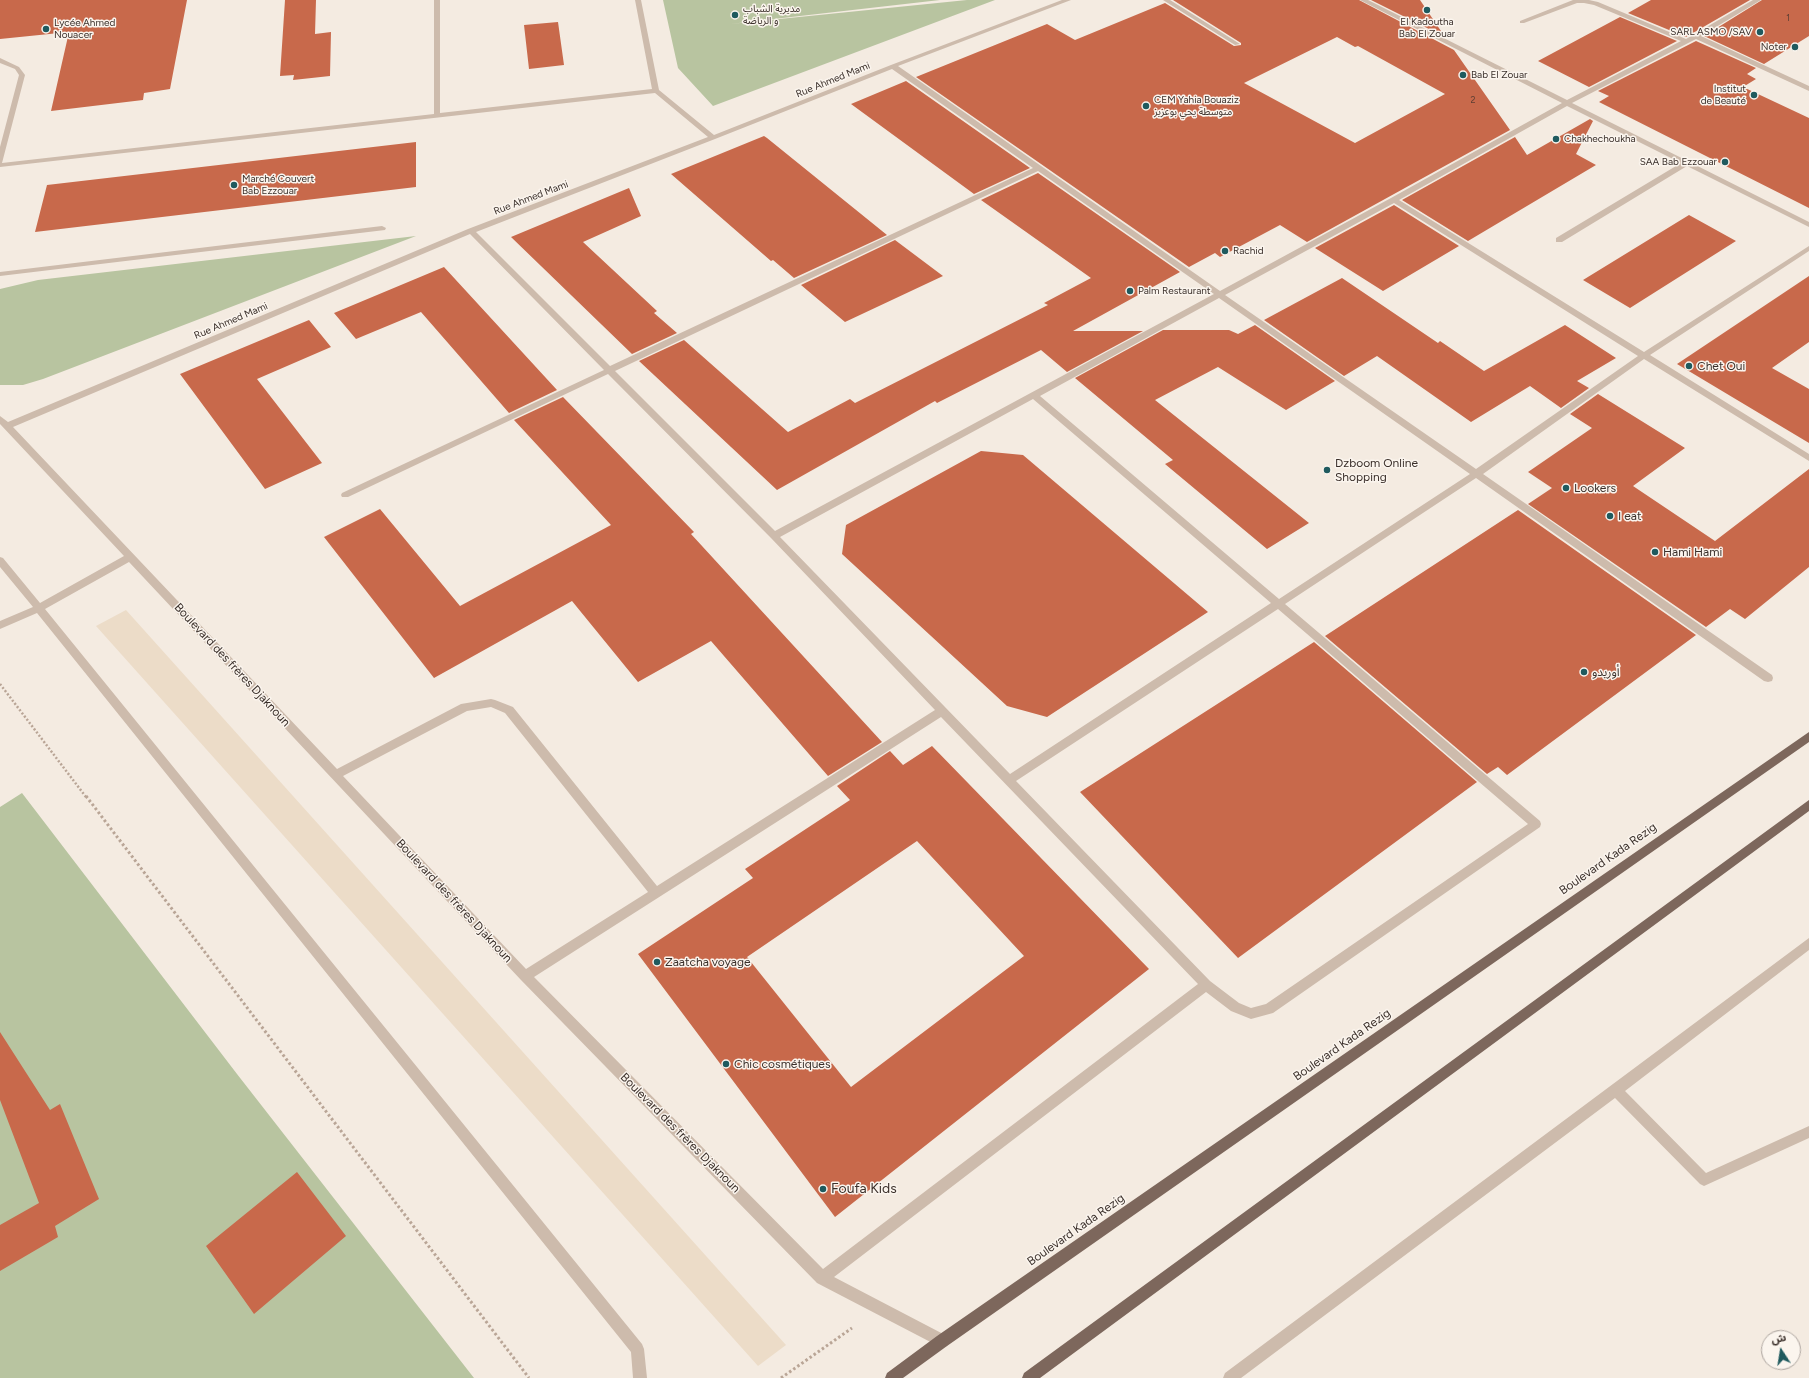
<!DOCTYPE html>
<html>
<head>
<meta charset="utf-8">
<style>
	body { margin:0 }
	#map { position:relative; width:1809px; height:1378px; overflow:hidden; background:#f4ebe1; font-family:Figtree,"Noto Sans Arabic",sans-serif }
	canvas { display:block }
	.north { position:absolute; left:1761px; top:1330px; width:40px; height:40px; box-sizing:border-box; background:#fbf5ee; border:1px solid #aea6a0; border-radius:50%; rotate:348deg; font-size:11px; font-weight:700; line-height:16px; text-align:center; color:#3b302b }
	.north::after { content:''; display:block; margin:auto; width:14px; height:18px; background:#1f5a5e; clip-path:polygon(50% 0,100% 100%,50% 72%,0 100%) }
</style>
</head>
<body>
<div id="map">
<canvas width="1809" height="1378"></canvas>
<div class="north">ش</div>
</div>
<script>
const ctx = document.querySelector('canvas').getContext('2d');
ctx.lineJoin = 'round';
function paint(path, color) {
  ctx.fillStyle = color;
  ctx.fill(path, 'evenodd');
}
function toPath(rows) {
  const path = new Path2D();
  for (const r of rows) {
    path.moveTo(r[0], r[1]);
    for (let i = 2; i < r.length; i += 2) path.lineTo(r[i], r[i + 1]);
  }
  return path;
}
function trace(path, color, width, dash) {
  ctx.strokeStyle = color;
  ctx.lineWidth = width;
  ctx.lineCap = dash ? 'butt' : 'round';
  ctx.setLineDash(dash || []);
  ctx.stroke(path);
}
function label(font, color, halo, rows, align = 'center') {
  ctx.font = font + ' Figtree,"Noto Sans Arabic",sans-serif';
  ctx.lineWidth = 3;
  ctx.setLineDash([]);
  ctx.textBaseline = 'middle';
  ctx.strokeStyle = halo;
  ctx.fillStyle = color;
  for (const [text, x, y, turn = 0] of rows) {
    ctx.save();
    ctx.translate(x, y);
    ctx.rotate((+turn || 0) * Math.PI / 180);
    ctx.textAlign = isNaN(turn) ? turn : align;
    if (halo) ctx.strokeText(text, 0, 0);
    ctx.fillText(text, 0, 0);
    ctx.restore();
  }
}
const green = toPath([
	[663,0,940,0,730,24,967,0,995,0,713,106,678,68],
	[416,236,43,379,23,385,0,385,0,289,38,280],
	[22,793,237,1074,474,1378,0,1378,0,807]
]);
const plaza = toPath([
	[126,610,786,1345,758,1366,96,626]
]);
const building = toPath([
	[0,0,187,0,170,89,144,93,143,100,51,111,69,32,0,39],
	[285,0,316,0,315,34,331,32,330,76,293,80,294,75,280,76],
	[1173,0,1359,0,1454,50,1510,130,1307,242,1280,225,1220,257,1215,253,1189,267,916,77,1047,24,1075,40,1165,3,1234,46,1241,45,1241,43],
	[1337,37,1355,47,1358,46,1445,94,1355,143,1244,83],
	[1371,0,1420,0,1445,37],
	[1651,0,1750,0,1686,37,1628,13],
	[1762,0,1809,0,1809,36,1764,64,1704,36],
	[1620,17,1677,41,1589,87,1538,61],
	[558,22,564,65,529,69,524,25],
	[1696,41,1756,68,1747,74,1756,79,1743,87,1809,118,1809,208,1599,102,1609,96,1598,91],
	[906,81,1030,168,974,194,851,104],
	[1590,119,1593,121,1576,154,1596,165,1468,241,1402,200,1515,137,1527,155],
	[764,136,767,138,887,235,794,278,773,260,771,261,671,174],
	[416,142,416,187,35,232,47,185],
	[1038,173,1180,272,1073,331,1143,331,1067,372,1041,350,937,403,935,401,777,490,639,361,684,340,788,432,850,399,855,403,1048,305,1044,303,1091,278,981,200],
	[629,188,641,216,583,242,657,311,654,313,677,333,632,354,511,237],
	[1394,205,1459,246,1383,291,1315,248],
	[1689,215,1736,241,1630,308,1583,280],
	[895,240,943,276,845,322,801,285],
	[444,267,557,390,509,413,421,312,356,339,334,313],
	[1809,276,1809,342,1772,368,1809,389,1809,443,1677,364],
	[1342,278,1438,343,1440,341,1484,371,1565,325,1616,358,1577,381,1589,388,1561,408,1530,386,1471,422,1377,356,1344,376,1264,320],
	[309,320,331,347,257,379,322,463,265,489,180,374],
	[1255,325,1335,381,1286,410,1218,367,1155,400,1309,523,1267,549,1165,464,1173,460,1075,378,1163,330,1229,330,1238,334],
	[1598,394,1685,448,1633,486,1715,541,1809,469,1809,567,1745,619,1730,609,1706,627,1528,504,1552,488,1528,472,1592,428,1570,414],
	[563,397,694,532,691,534,882,742,828,776,711,641,638,682,572,601,434,678,324,537,380,509,460,606,611,525,514,420],
	[981,451,1023,455,1208,612,1047,717,1007,706,842,554,846,525],
	[1518,510,1696,635,1507,775,1498,767,1487,774,1325,636],
	[1314,642,1477,782,1238,958,1080,792],
	[932,746,1149,969,835,1217,638,954,753,878,745,869,850,800,837,786,890,751,903,765],
	[917,841,1024,956,851,1087,747,957],
	[0,1032,50,1110,60,1104,99,1199,55,1226,58,1237,0,1271,0,1225,39,1203,0,1100],
	[297,1172,346,1236,254,1314,206,1246]
]);
const pathFar1 = toPath([
	[0,684,86,797]
]);
const path = toPath([
	[86,796,529,1378],
	[781,1378,852,1328]
]);
const minor = toPath([
	[434,0,440,0,440,113,652,89,635,0,641,0,659,90,714,135,891,65,1062,0,1071,0,898,66,1220,291,1391,198,1562,103,1360,0,1368,0,1567,100,1681,41,1594,5,1584,3,1577,3,1524,23,1520,23,1520,21,1573,0,1589,0,1598,2,1686,39,1753,0,1761,0,1701,36,1809,86,1809,91,1696,39,1572,103,1809,222,1809,227,1687,166,1562,242,1556,242,1556,238,1681,163,1567,106,1399,200,1644,352,1809,246,1809,251,1650,355,1809,454,1809,461,1644,359,1483,474,1772,675,1773,678,1772,681,1768,682,1764,681,1476,478,1285,604,1540,821,1541,824,1540,827,1273,1013,1251,1019,1231,1011,1206,992,834,1277,947,1336,949,1341,947,1346,942,1348,817,1283,521,980,129,562,45,609,642,1344,644,1349,647,1378,633,1378,631,1352,37,613,0,629,0,621,33,607,0,567,0,557,3,558,40,603,124,556,0,424,0,416,8,422,468,229,708,137,655,93,0,167,0,147,19,75,15,69,0,63,0,58,19,67,25,75,2,163,434,114,434,0],
	[892,69,1033,168,610,366,476,232,715,139,892,69],
	[1038,171,1214,294,775,531,615,371,1038,171],
	[1394,203,1638,356,1476,469,1225,295,1394,203],
	[470,234,604,370,342,493,341,495,342,497,348,497,608,374,771,538,935,710,657,886,513,707,495,700,491,699,461,704,337,769,13,427,470,234],
	[1219,298,1470,474,1279,599,1040,396,1219,298],
	[1033,399,1271,603,1010,774,780,537,1033,399],
	[1278,609,1528,824,1266,1004,1251,1008,1239,1003,1210,981,1016,781,1278,609],
	[491,707,505,713,648,892,526,969,343,776,467,711,491,707],
	[941,717,1198,984,823,1269,534,977,941,717],
	[1163,0,1170,0,1240,44,1235,45,1163,0],
	[382,226,386,228,385,230,0,276,0,272,382,226],
	[1809,938,1809,950,1625,1091,1706,1173,1809,1126,1809,1138,1704,1186,1700,1184,1615,1098,1241,1378,1223,1378,1225,1373,1809,938]
]);
const major = toPath([
	[1809,732,1809,742,947,1346,903,1378,885,1378,887,1373,937,1336,1809,732],
	[1809,800,1809,811,1040,1378,1022,1378,1024,1373,1809,800]
]);
const markers = [
	[1427,10,4,"#1f5a5e"],
	[735,15,4,"#1f5a5e"],
	[46,29,4,"#1f5a5e"],
	[1760,32,4,"#1f5a5e"],
	[1795,47,4,"#1f5a5e"],
	[1463,75,4,"#1f5a5e"],
	[1754,95,4,"#1f5a5e"],
	[1146,106,4,"#1f5a5e"],
	[1556,139,4,"#1f5a5e"],
	[1725,162,4,"#1f5a5e"],
	[234,185,4,"#1f5a5e"],
	[1225,251,4,"#1f5a5e"],
	[1130,291,4,"#1f5a5e"],
	[1689,366,4,"#1f5a5e"],
	[1327,470,4,"#1f5a5e"],
	[1566,488,4,"#1f5a5e"],
	[1610,516,4,"#1f5a5e"],
	[1655,552,4,"#1f5a5e"],
	[1584,672,4,"#1f5a5e"],
	[657,962,4,"#1f5a5e"],
	[726,1064,4,"#1f5a5e"],
	[823,1189,4,"#1f5a5e"]
];
const farNumbernames = [
	["1",1788,18],
	["2",1473,100]
];
const farPoinames = [
	["مديرية الشباب",743,9],
	["و الرياضة",743,21],
	["El Kadoutha",1427,22,"center"],
	["Bab El Zouar",1427,34,"center"],
	["Lycée Ahmed",54,23],
	["Nouacer",54,35],
	["SARL ASMO /SAV",1752,32,"right"],
	["Noter",1787,47,"right"],
	["Bab El Zouar",1471,75],
	["Institut",1746,89,"right"],
	["de Beauté",1746,101,"right"],
	["CEM Yahia Bouaziz",1154,100],
	["متوسطة يحي بوعزيز",1154,112],
	["Chakhechoukha",1564,139],
	["SAA Bab Ezzouar",1717,162,"right"],
	["Marché Couvert",242,179],
	["Bab Ezzouar",242,191],
	["Rachid",1233,251],
	["Palm Restaurant",1138,291]
];
const farStreetnames = [
	["Rue Ahmed Mami",833,80,-22],
	["Rue Ahmed Mami",531,198,-21],
	["Rue Ahmed Mami",231,321,-23]
];
const poiNames = [
	["Chet Oui",1697,366],
	["Dzboom Online",1335,463],
	["Shopping",1335,477],
	["Lookers",1574,488],
	["I eat",1618,516],
	["Hami Hami",1663,552],
	["أوريدو",1592,672],
	["Zaatcha voyage",665,962],
	["Chic cosmétiques",734,1064]
];
const streetNames = [
	["Boulevard des frères Djaknoun",232,665,47],
	["Boulevard Kada Rezig",1608,859,-35],
	["Boulevard des frères Djaknoun",454,901,47],
	["Boulevard Kada Rezig",1342,1045,-35],
	["Boulevard des frères Djaknoun",680,1133,45],
	["Boulevard Kada Rezig",1076,1230,-35]
];
const nearPoinames = [
	["Foufa Kids",831,1189]
];
paint(green, '#b8c4a0');
paint(plaza, '#ecdcc8');
paint(building, '#c8694b');
trace(pathFar1, '#b9a596', 2.5, [2, 2]);
trace(path, '#b9a596', 3, [2.5, 2.5]);
paint(minor, '#cdbbac');
paint(major, '#7d675c');
for (const [x, y, r, color] of markers) {
  const dot = new Path2D();
  dot.arc(x, y, r, 0, 2 * Math.PI);
  ctx.fillStyle = color;
  ctx.fill(dot);
  trace(dot, '#fbf5ee', 1.5);
}
label('9px', '#5e3e33', null, farNumbernames);
label('10px', '#3b302b', '#fbf5ee', farPoinames, 'left');
label('10px', '#3b302b', '#fbf5ee', farStreetnames);
label('12px', '#3b302b', '#fbf5ee', poiNames, 'left');
label('12px', '#3b302b', '#fbf5ee', streetNames);
label('14px', '#3b302b', '#fbf5ee', nearPoinames, 'left');
</script>
</body>
</html>
